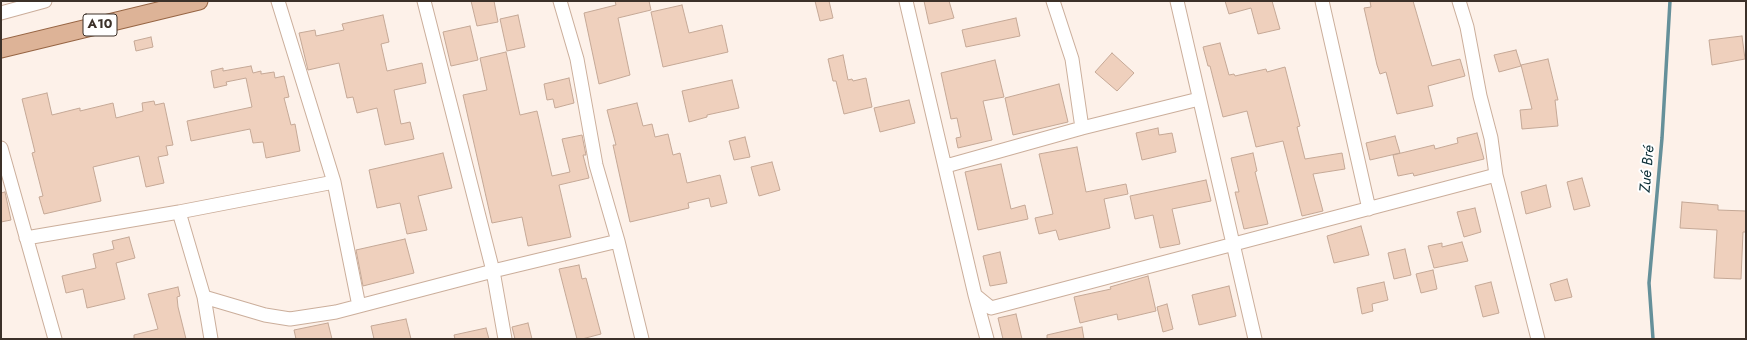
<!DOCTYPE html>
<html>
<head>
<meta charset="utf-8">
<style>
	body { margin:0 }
	#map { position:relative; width:1747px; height:340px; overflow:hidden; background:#fdf1e9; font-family:Jost,sans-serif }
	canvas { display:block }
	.frame { position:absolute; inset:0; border:2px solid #3c3129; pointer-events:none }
</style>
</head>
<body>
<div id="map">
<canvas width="1747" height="340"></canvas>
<div class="frame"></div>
</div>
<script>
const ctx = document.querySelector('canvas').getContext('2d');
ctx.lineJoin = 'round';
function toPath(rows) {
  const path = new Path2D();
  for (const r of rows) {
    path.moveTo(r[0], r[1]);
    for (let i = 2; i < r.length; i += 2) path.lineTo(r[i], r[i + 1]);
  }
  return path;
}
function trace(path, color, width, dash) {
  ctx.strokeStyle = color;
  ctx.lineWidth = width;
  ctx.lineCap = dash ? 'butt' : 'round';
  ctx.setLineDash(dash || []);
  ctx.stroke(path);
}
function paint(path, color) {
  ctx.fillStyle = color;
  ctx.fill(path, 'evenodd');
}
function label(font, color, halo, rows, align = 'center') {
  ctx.font = font + ' Jost,sans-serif';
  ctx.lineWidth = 4;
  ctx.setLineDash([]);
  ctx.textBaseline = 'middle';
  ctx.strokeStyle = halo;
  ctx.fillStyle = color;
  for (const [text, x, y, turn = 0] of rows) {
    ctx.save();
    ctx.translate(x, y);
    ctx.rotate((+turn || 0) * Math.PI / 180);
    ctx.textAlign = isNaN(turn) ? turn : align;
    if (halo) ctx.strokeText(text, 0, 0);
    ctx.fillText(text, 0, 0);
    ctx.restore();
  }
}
const stream = toPath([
	[1653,339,1649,283,1662,138,1670,1]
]);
const building = toPath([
	[471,1,494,1,498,22,477,26,471,1],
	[615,1,649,1,651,10,618,18,630,75,599,84,584,13,616,5,615,1],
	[815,1,829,1,833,18,820,21,815,1],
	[924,1,949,1,954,18,929,24,924,1],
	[1225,1,1272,1,1280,29,1258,34,1251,8,1229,14,1225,1],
	[1370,1,1413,1,1432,66,1460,59,1465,76,1428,86,1433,106,1397,114,1386,72,1380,74,1377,65,1364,8,1371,7,1370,1],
	[682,5,689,33,722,25,728,52,663,67,651,12,682,5],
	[383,15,389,42,381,44,387,71,422,63,426,83,394,90,401,124,410,122,414,139,385,145,377,108,357,113,353,97,347,98,339,63,308,70,299,33,315,30,316,36,344,30,342,24,383,15],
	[518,15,525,47,507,51,500,19,518,15],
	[1016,18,1020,36,966,47,962,30,1016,18],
	[470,26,478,60,451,66,443,32,470,26],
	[1742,36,1745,59,1712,65,1709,40,1742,36],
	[151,37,153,47,136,51,134,41,151,37],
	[1220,43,1229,75,1234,74,1235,76,1266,69,1267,72,1285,67,1300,126,1297,127,1305,159,1342,153,1345,169,1313,174,1323,211,1302,216,1283,141,1256,147,1247,111,1223,117,1210,66,1208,66,1203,47,1220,43],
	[1516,50,1521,66,1499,72,1494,55,1516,50],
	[506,52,520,115,537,111,552,176,570,172,562,139,582,135,586,155,583,155,589,178,559,185,571,237,528,246,522,217,492,223,463,95,487,90,480,58,506,52],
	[1112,53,1134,73,1117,91,1095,72,1112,53],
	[843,55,848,80,852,79,853,81,866,78,872,107,844,114,836,81,833,81,828,59,843,55],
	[1548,59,1558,100,1555,100,1558,126,1522,129,1520,110,1532,109,1521,65,1548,59],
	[995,60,1004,97,983,101,992,140,958,148,956,138,961,137,957,118,951,119,941,73,995,60],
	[251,66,253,73,261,71,261,74,274,72,275,78,284,76,289,97,284,98,291,125,295,124,300,151,266,158,263,142,253,143,250,129,191,141,187,121,252,107,246,78,226,82,227,85,214,88,211,71,223,68,223,71,251,66],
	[569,78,574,103,555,108,553,99,547,100,544,84,569,78],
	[732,80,739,108,707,115,707,117,689,122,682,91,732,80],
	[1059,84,1068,122,1013,135,1005,98,1059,84],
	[47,93,52,115,80,108,80,111,113,103,116,118,143,111,142,103,154,101,155,105,164,103,173,145,166,146,168,155,158,157,164,183,146,187,139,156,93,167,101,201,44,214,39,197,43,196,32,153,35,152,22,99,47,93],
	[909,100,915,123,880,132,874,108,909,100],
	[637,103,643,126,652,124,655,137,668,134,673,155,680,153,687,183,720,175,727,203,711,207,709,198,688,203,689,208,630,222,618,168,613,145,616,145,607,110,637,103],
	[1158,128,1159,135,1172,133,1176,152,1142,160,1136,133,1158,128],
	[1477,133,1484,159,1414,176,1413,173,1398,176,1393,155,1434,145,1435,149,1458,143,1457,138,1477,133],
	[1395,136,1400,153,1370,160,1366,143,1395,136],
	[745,137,750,157,734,160,729,141,745,137],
	[1077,147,1086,192,1126,184,1128,194,1104,199,1110,228,1059,240,1056,230,1039,234,1035,218,1053,214,1039,154,1077,147],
	[443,153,452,188,418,196,427,230,407,234,400,203,377,208,369,170,443,153],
	[1253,153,1257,171,1255,172,1268,224,1244,229,1235,192,1239,192,1231,158,1253,153],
	[772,162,780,190,759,196,751,167,772,162],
	[1001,164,1011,209,1025,205,1028,219,978,230,965,172,1001,164],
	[1582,178,1590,206,1574,210,1567,182,1582,178],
	[1206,180,1211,201,1172,209,1180,244,1160,248,1153,215,1135,219,1130,196,1206,180],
	[1546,185,1551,207,1526,214,1521,192,1546,185],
	[5,192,11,220,1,222,1,193,5,192],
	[1682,202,1718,205,1718,210,1746,211,1746,232,1743,232,1741,279,1714,278,1717,230,1680,228,1682,202],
	[1475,208,1481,232,1464,237,1457,212,1475,208],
	[1361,226,1369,255,1334,263,1327,236,1361,226],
	[129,237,135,258,116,263,125,299,87,308,83,289,66,293,62,276,96,268,93,254,114,249,112,241,129,237],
	[405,239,414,273,363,286,356,250,405,239],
	[1462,242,1468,261,1434,268,1428,246,1442,243,1442,247,1462,242],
	[1405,249,1411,275,1394,279,1388,253,1405,249],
	[1000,252,1007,283,990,286,983,256,1000,252],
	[579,265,582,279,586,278,601,334,582,339,577,339,559,269,579,265],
	[1433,270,1437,289,1421,293,1416,274,1433,270],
	[1148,276,1156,311,1118,320,1117,314,1080,323,1074,297,1111,289,1110,287,1148,276],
	[1567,279,1572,297,1555,301,1550,284,1567,279],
	[1384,282,1388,300,1372,304,1373,311,1362,314,1357,288,1384,282],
	[1491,282,1499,313,1483,317,1475,286,1491,282],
	[1229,286,1236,316,1199,325,1192,295,1229,286],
	[178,287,180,296,177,297,178,307,186,339,134,339,134,335,158,329,148,294,178,287],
	[1167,304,1173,329,1163,332,1157,307,1167,304],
	[1016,314,1022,339,1003,339,998,318,1016,314],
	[406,319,411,339,374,339,371,326,406,319],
	[328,323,332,339,296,339,294,330,328,323],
	[528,323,532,339,515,339,512,327,528,323],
	[1082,327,1084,339,1047,339,1047,335,1082,327],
	[486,328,489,339,455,339,454,335,486,328]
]);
const minor = toPath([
	[278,1,334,182,359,306],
	[424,1,493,271,505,339],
	[560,1,577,59,596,165,618,241,642,339],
	[906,1,975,295,987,339],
	[1053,1,1072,59,1082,128],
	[1177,1,1255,339],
	[1322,1,1369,209],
	[1459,1,1467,27,1480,96,1491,138,1496,175],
	[1,13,45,1],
	[1,148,55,339],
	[946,166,1082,128,1199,99],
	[179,212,334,182],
	[26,238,179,212,204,297,265,315,290,319,336,312,493,271,618,241],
	[975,295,991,308,1496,175,1538,339],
	[204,297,211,339]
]);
const major = toPath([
	[1,49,199,1]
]);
const shields = [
	[100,25,34]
];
const shieldNames = [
	["A10",100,25]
];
const waterNames = [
	["Zué Bré",1648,169,-85]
];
trace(stream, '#65909a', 3.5);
paint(building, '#efd0bd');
trace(building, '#c5a896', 1);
trace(minor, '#cbae9b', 15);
trace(major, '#966443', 19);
trace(minor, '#fff', 13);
trace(major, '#ddb397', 17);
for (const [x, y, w] of shields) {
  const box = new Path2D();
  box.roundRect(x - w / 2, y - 11, w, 22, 3);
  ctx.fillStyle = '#fff';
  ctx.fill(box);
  trace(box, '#3c3129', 1);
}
label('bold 13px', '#3c3129', null, shieldNames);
label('italic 15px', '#0c2e36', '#fff', waterNames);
</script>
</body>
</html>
